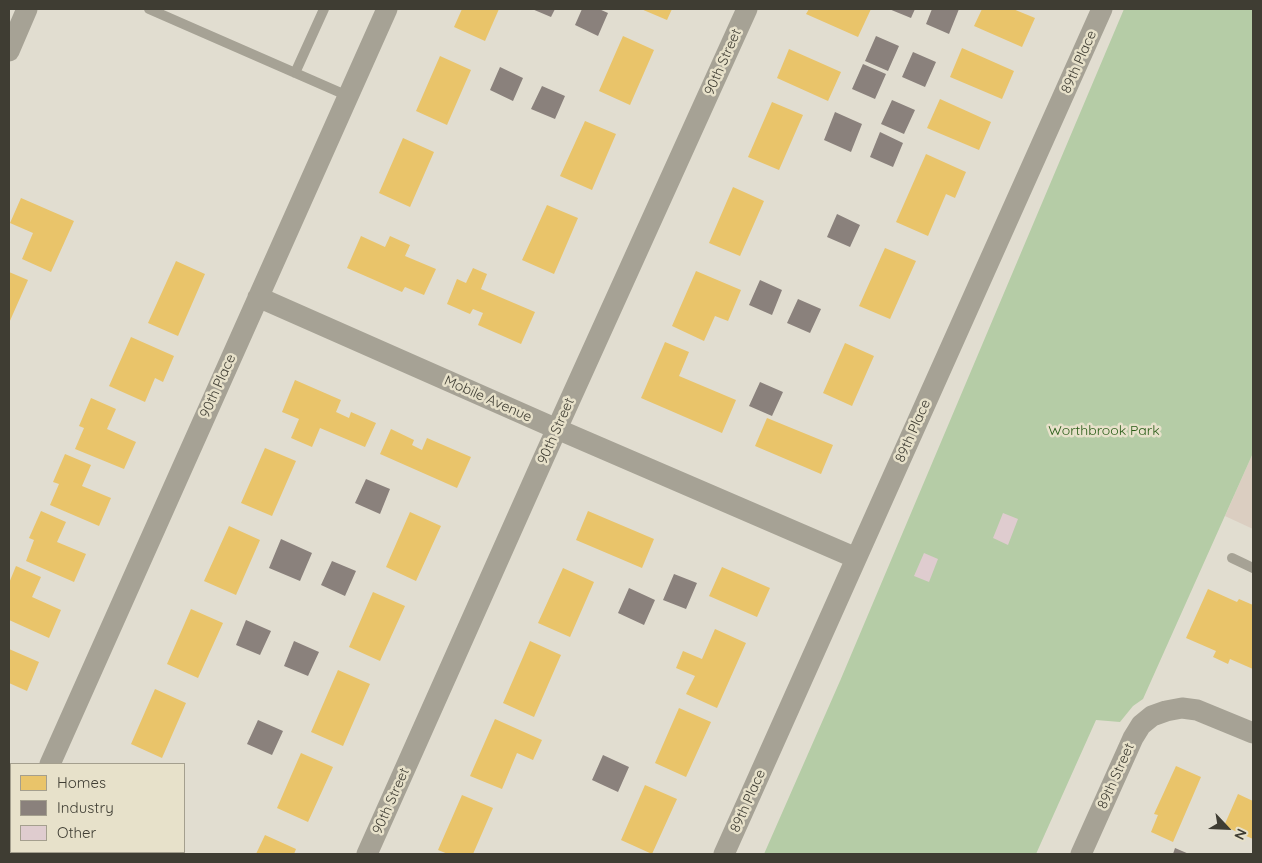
<!DOCTYPE html>
<html>
<head>
<meta charset="utf-8">
<style>
	body { margin:0 }
	#map { position:relative; width:1262px; height:863px; overflow:hidden; background:#e1ddd0; font-family:Quicksand,sans-serif }
	canvas { display:block }
	.frame { position:absolute; inset:0; border:10px solid #3f3d33; pointer-events:none }
	.legend { position:absolute; left:10px; top:763px; width:175px; height:90px; box-sizing:border-box; background:#e7e1ca; border:1px solid #a49f8e; margin:0; padding:6px 9px; list-style:none; font-size:15px; color:#3f3d33 }
	.legend li { display:flex; align-items:center; gap:10px; height:25px }
	.legend b { width:25px; border:1px solid #a49f8e }
	.north { position:absolute; left:1202px; top:803px; width:50px; height:50px; -webkit-text-stroke:4px #e7e1ca; paint-order:stroke; rotate:115deg; font-size:14px; font-weight:700; line-height:20px; text-align:center; color:#3f3d33 }
	.north::after { content:''; display:block; margin:auto; width:18px; height:22px; background:#3f3d33; clip-path:polygon(50% 0,100% 100%,50% 72%,0 100%) }
</style>
</head>
<body>
<div id="map">
<canvas width="1262" height="863"></canvas>
<div class="frame"></div>
<ul class="legend">
<li><b style="height:14px;background:#e9c46a"></b>Homes</li>
<li><b style="height:14px;background:#8a817c"></b>Industry</li>
<li><b style="height:14px;background:#dfcccf"></b>Other</li>
</ul>
<div class="north">N</div>
</div>
<script>
const ctx = document.querySelector('canvas').getContext('2d');
ctx.lineJoin = 'round';
function paint(path, color) {
  ctx.fillStyle = color;
  ctx.fill(path, 'evenodd');
}
function toPath(rows) {
  const path = new Path2D();
  for (const r of rows) {
    path.moveTo(r[0], r[1]);
    for (let i = 2; i < r.length; i += 2) path.lineTo(r[i], r[i + 1]);
  }
  return path;
}
function trace(path, color, width, dash) {
  ctx.strokeStyle = color;
  ctx.lineWidth = width;
  ctx.lineCap = dash ? 'butt' : 'round';
  ctx.setLineDash(dash || []);
  ctx.stroke(path);
}
function label(font, color, halo, rows, align = 'center') {
  ctx.font = font + ' Quicksand,sans-serif';
  ctx.lineWidth = 5;
  ctx.setLineDash([]);
  ctx.textBaseline = 'middle';
  ctx.strokeStyle = halo;
  ctx.fillStyle = color;
  for (const [text, x, y, turn = 0] of rows) {
    ctx.save();
    ctx.translate(x, y);
    ctx.rotate((+turn || 0) * Math.PI / 180);
    ctx.textAlign = isNaN(turn) ? turn : align;
    if (halo) ctx.strokeText(text, 0, 0);
    ctx.fillText(text, 0, 0);
    ctx.restore();
  }
}
const commercial = toPath([
	[1253,453,1253,529,1225,516]
]);
const green = toPath([
	[1124,9,1253,9,1253,453,1143,699,1133,706,1120,722,1096,720,1036,854,764,854,840,681]
]);
const homes = toPath([
	[462,9,499,9,485,41,454,27],
	[641,9,672,9,667,20],
	[809,9,871,9,858,37,806,14],
	[982,9,1013,9,1035,18,1022,47,974,26],
	[623,36,654,50,630,105,599,91],
	[962,48,1014,71,1002,99,950,77],
	[789,49,841,72,828,101,777,78],
	[440,56,471,70,447,125,416,111],
	[940,99,991,122,979,150,927,128],
	[772,102,803,115,779,170,748,157],
	[585,121,616,134,592,190,560,176],
	[403,138,434,152,410,207,379,193],
	[926,154,966,172,955,198,946,194,928,236,896,222],
	[733,187,764,201,740,256,709,243],
	[21,198,74,221,51,272,22,259,33,233,10,223],
	[547,205,578,218,554,274,522,260],
	[361,236,385,247,390,236,410,245,405,256,436,269,424,295,405,287,402,292,347,268],
	[885,248,916,261,890,319,859,306],
	[176,261,205,274,178,336,148,323],
	[473,268,487,274,481,289,535,312,521,344,478,325,483,313,473,309,470,314,447,304,457,279,466,283],
	[696,271,741,290,728,321,715,316,704,341,672,326],
	[9,272,28,280,9,323],
	[131,337,174,356,163,382,155,378,145,402,109,386],
	[665,342,689,352,679,376,736,400,722,433,641,398],
	[845,343,874,356,852,406,823,393],
	[295,380,341,400,336,412,349,418,351,412,376,423,365,447,320,428,312,447,291,438,299,419,282,412],
	[91,398,116,409,107,429,136,442,124,469,75,449,84,428,79,426],
	[767,418,833,445,821,474,755,446],
	[391,429,414,440,412,445,422,450,427,438,471,457,457,488,380,454],
	[265,448,296,461,272,516,241,503],
	[65,454,91,465,82,486,111,498,99,526,50,505,59,484,53,482],
	[41,511,66,522,57,542,86,554,74,582,26,561,34,540,29,538],
	[588,511,654,539,642,568,576,540],
	[410,512,441,526,416,581,386,567],
	[229,526,260,540,236,595,204,581],
	[16,566,41,577,32,597,61,610,49,638,9,620,9,583],
	[722,567,770,588,757,617,709,596],
	[563,568,594,582,570,637,538,623],
	[1208,589,1237,602,1239,599,1253,605,1253,669,1230,659,1228,664,1213,657,1216,651,1186,638],
	[373,592,405,606,380,661,349,647],
	[191,609,223,623,198,678,167,664],
	[715,629,746,643,717,708,686,694,695,676,676,668,683,651,702,659],
	[530,641,561,655,534,717,503,703],
	[9,649,39,662,27,691,9,683],
	[338,670,370,684,343,746,311,732],
	[155,689,186,703,162,758,131,744],
	[679,708,711,722,686,777,655,763],
	[495,719,542,740,533,760,517,753,502,789,470,776],
	[301,753,333,767,308,822,277,808],
	[1176,766,1201,777,1173,842,1151,832,1158,815,1154,814],
	[645,785,677,799,652,854,621,840],
	[1238,794,1253,801,1253,839,1224,826],
	[462,795,493,808,473,854,448,854,438,850],
	[265,835,296,849,294,854,256,854]
]);
const industry = toPath([
	[532,9,555,9,551,17],
	[582,9,599,9,608,13,598,36,575,25],
	[889,9,915,9,911,18],
	[932,9,959,9,949,34,926,24],
	[876,36,899,46,888,71,865,61],
	[913,52,936,62,925,87,902,77],
	[863,64,886,74,875,99,852,89],
	[500,67,523,78,513,101,490,90],
	[542,86,565,96,555,119,531,109],
	[892,100,915,110,904,134,881,124],
	[835,112,862,124,851,152,824,140],
	[880,132,903,143,893,167,870,157],
	[837,214,860,225,850,247,827,237],
	[760,280,782,290,772,315,749,305],
	[798,299,821,309,810,333,787,323],
	[760,382,783,392,772,416,749,406],
	[366,479,390,489,380,514,355,503],
	[281,539,312,553,300,581,269,568],
	[332,561,356,571,345,596,321,585],
	[674,574,697,583,686,609,663,600],
	[629,588,655,600,644,625,618,613],
	[246,620,271,631,260,655,236,645],
	[294,641,319,652,308,676,284,666],
	[258,720,283,731,272,755,247,744],
	[603,755,629,767,618,792,592,780],
	[1175,848,1189,854,1173,854]
]);
const building = toPath([
	[1003,513,1018,519,1008,545,993,538],
	[924,553,938,559,929,582,914,576]
]);
const service = toPath([
	[149,9,348,96],
	[295,73,324,9],
	[1232,558,1253,568]
]);
const minor = toPath([
	[9,51,27,9],
	[258,297,557,429,856,558],
	[50,764,387,9],
	[9,854,11,850],
	[367,854,545,455,747,9],
	[724,854,1102,9],
	[1081,854,1133,738,1141,725,1152,716,1166,711,1182,708,1197,710,1253,733]
]);
const streetNames = [
	["90th Street",723,62,-66],
	["89th Place",1079,62,-66],
	["90th Place",218,386,-66],
	["Mobile Avenue",488,399,24],
	["90th Street",556,431,-66],
	["89th Place",913,431,-66],
	["89th Street",1116,776,-66],
	["90th Street",391,801,-66],
	["89th Place",748,801,-66]
];
const parkNames = [
	["Worthbrook Park",1104,431]
];
paint(commercial, '#dbcec1');
paint(green, '#b5cca6');
paint(homes, '#e9c46a');
paint(industry, '#8a817c');
paint(building, '#dfcccf');
trace(service, '#a6a295', 10);
trace(minor, '#a6a295', 21);
label('14px', '#3f3d33', '#e7e1ca', streetNames);
label('14px', '#295c17', '#e7e1ca', parkNames);
</script>
</body>
</html>
